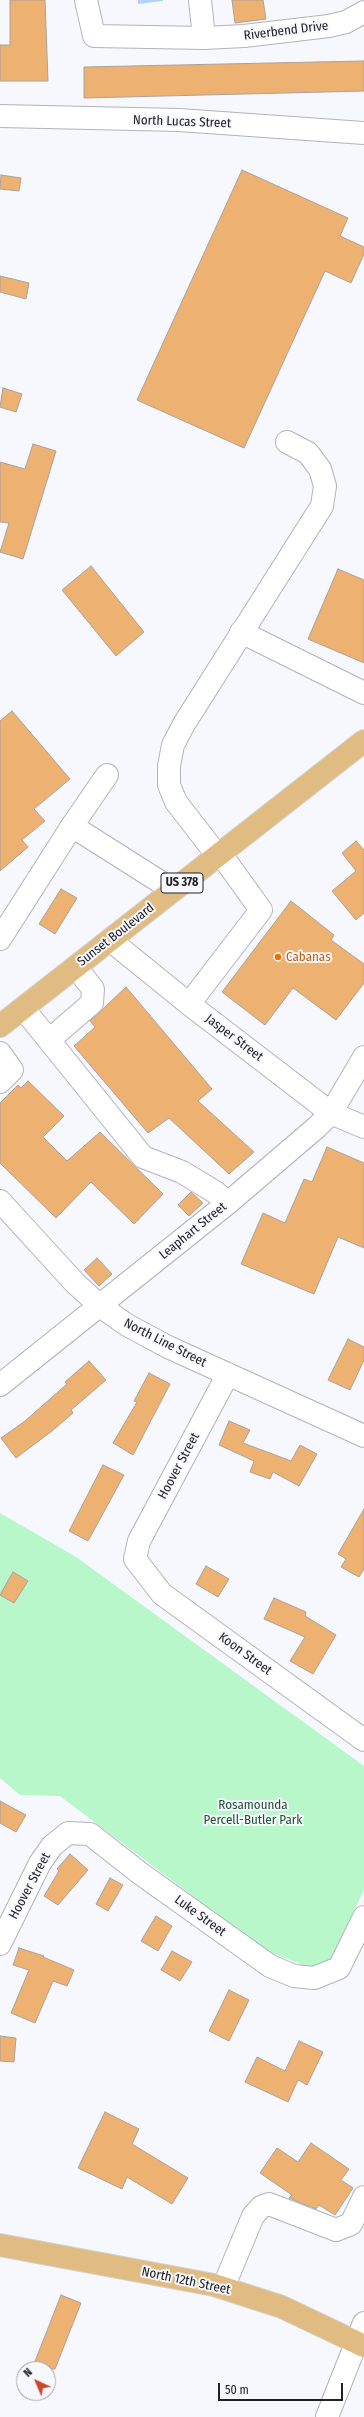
<!DOCTYPE html>
<html>
<head>
<meta charset="utf-8">
<style>
	body { margin:0 }
	#map { position:relative; width:364px; height:2417px; overflow:hidden; background:#f7f7fe; font-family:"Fira Sans Condensed",sans-serif }
	canvas { display:block }
	.north { position:absolute; left:16px; top:2361px; width:40px; height:40px; box-sizing:border-box; background:#f7f7fe; border:1px solid #a1a1a7; border-radius:50%; rotate:316deg; font-size:11px; font-weight:700; line-height:16px; text-align:center; color:#212125 }
	.north::after { content:''; display:block; margin:auto; width:14px; height:18px; background:#cf4426; clip-path:polygon(50% 0,100% 100%,50% 72%,0 100%) }
	.scale { position:absolute; left:218px; top:2383px; width:125px; height:18px; box-sizing:border-box; border:2px solid #212125; border-top:0; padding-left:5px; font-size:12px; line-height:14px; white-space:nowrap; color:#212125; -webkit-text-stroke:3px #f7f7fe; paint-order:stroke }
</style>
</head>
<body>
<div id="map">
<canvas width="364" height="2417"></canvas>
<div class="north">N</div>
<div class="scale">50 m</div>
</div>
<script>
const ctx = document.querySelector('canvas').getContext('2d');
ctx.lineJoin = 'round';
function paint(path, color) {
  ctx.fillStyle = color;
  ctx.fill(path, 'evenodd');
}
function toPath(rows) {
  const path = new Path2D();
  for (const r of rows) {
    path.moveTo(r[0], r[1]);
    for (let i = 2; i < r.length; i += 2) path.lineTo(r[i], r[i + 1]);
  }
  return path;
}
function trace(path, color, width, dash) {
  ctx.strokeStyle = color;
  ctx.lineWidth = width;
  ctx.lineCap = dash ? 'butt' : 'round';
  ctx.setLineDash(dash || []);
  ctx.stroke(path);
}
function label(font, color, halo, rows, align = 'center') {
  ctx.font = font + ' "Fira Sans Condensed",sans-serif';
  ctx.lineWidth = 4;
  ctx.setLineDash([]);
  ctx.textBaseline = 'middle';
  ctx.strokeStyle = halo;
  ctx.fillStyle = color;
  for (const [text, x, y, turn = 0] of rows) {
    ctx.save();
    ctx.translate(x, y);
    ctx.rotate((+turn || 0) * Math.PI / 180);
    ctx.textAlign = isNaN(turn) ? turn : align;
    if (halo) ctx.strokeText(text, 0, 0);
    ctx.fillText(text, 0, 0);
    ctx.restore();
  }
}
const green = toPath([
	[0,1513,76,1557,364,1766,364,1890,330,1960,311,1968,264,1950,60,1796,20,1795,0,1778]
]);
const water = toPath([
	[138,0,163,0,163,1,138,4]
]);
const building = toPath([
	[10,0,45,0,48,81,0,81,0,45,10,45,10,0],
	[232,0,263,0,266,19,235,23,232,0],
	[364,61,364,91,84,98,84,67,364,61],
	[242,170,348,218,340,236,364,247,364,254,351,283,325,271,244,448,137,400,242,170],
	[1,175,21,178,19,191,0,189,1,175],
	[0,276,29,283,26,299,0,292,0,276],
	[3,388,22,394,16,412,0,407,3,388],
	[33,444,56,451,23,559,0,552,9,523,0,522,0,462,25,469,33,444],
	[91,566,144,632,116,656,62,590,91,566],
	[338,569,364,580,364,663,308,639,338,569],
	[12,711,70,779,34,809,45,821,22,840,28,847,0,871,0,721,12,711],
	[356,841,364,850,364,913,356,920,332,891,356,871,342,853,356,841],
	[61,889,77,898,55,934,39,924,61,889],
	[291,901,334,935,331,940,364,964,364,983,336,1020,293,988,265,1025,222,992,291,901],
	[126,987,212,1089,198,1101,254,1152,229,1174,169,1118,148,1133,74,1046,95,1027,90,1021,126,987],
	[28,1081,64,1116,43,1137,67,1161,100,1132,163,1194,134,1224,91,1182,56,1218,0,1163,0,1103,18,1085,21,1088,28,1081],
	[327,1147,364,1163,364,1248,338,1237,314,1294,241,1264,263,1213,285,1223,304,1179,312,1182,327,1147],
	[191,1192,203,1203,189,1216,178,1205,191,1192],
	[97,1258,112,1274,99,1286,84,1270,97,1258],
	[348,1339,364,1347,364,1360,350,1390,328,1380,348,1339],
	[89,1361,106,1380,71,1410,73,1413,52,1431,16,1458,1,1438,25,1421,67,1384,65,1382,89,1361],
	[149,1373,170,1384,133,1455,113,1443,137,1402,134,1401,149,1373],
	[229,1421,250,1430,243,1443,291,1461,300,1445,317,1454,299,1486,273,1472,270,1479,250,1472,254,1461,219,1445,229,1421],
	[103,1465,124,1475,88,1541,69,1531,103,1465],
	[364,1509,364,1569,359,1577,341,1567,346,1559,338,1554,364,1509],
	[206,1566,229,1579,218,1597,196,1584,206,1566],
	[13,1572,28,1581,14,1603,0,1595,13,1572],
	[274,1598,306,1612,305,1616,336,1635,313,1674,290,1661,305,1637,264,1619,274,1598],
	[0,1801,26,1815,16,1832,0,1823,0,1801],
	[70,1854,88,1870,58,1905,44,1896,59,1871,57,1869,70,1854],
	[110,1878,123,1885,108,1911,96,1904,110,1878],
	[156,1916,172,1926,158,1951,141,1941,156,1916],
	[19,1948,44,1956,43,1957,74,1970,67,1986,53,1981,35,2023,11,2013,29,1970,13,1965,19,1948],
	[172,1951,192,1962,180,1981,161,1970,172,1951],
	[229,1990,249,2000,229,2041,209,2031,229,1990],
	[0,2036,16,2038,14,2062,0,2061,0,2036],
	[299,2041,323,2052,307,2085,298,2080,288,2102,245,2082,257,2057,285,2071,299,2041],
	[105,2112,139,2129,132,2144,188,2178,172,2204,127,2177,122,2189,78,2168,105,2112],
	[311,2143,349,2169,341,2180,353,2188,335,2215,319,2205,316,2209,289,2198,292,2195,260,2173,277,2148,298,2162,311,2143],
	[61,2295,81,2303,55,2369,32,2369,61,2295]
]);
const minor = toPath([
	[86,0,94,36,204,38,200,0],
	[204,38,244,36,329,26,346,22,364,12],
	[0,116,179,120,364,133],
	[241,632,364,693],
	[72,826,107,775],
	[217,855,176,802,169,785,169,766,173,745,184,724,322,506,325,486,320,469,308,453,287,442],
	[0,939,72,826,173,890],
	[110,940,189,1004,331,1113,364,1127],
	[189,1004,261,910,220,853],
	[23,1008,143,1157,182,1172,215,1192,228,1203],
	[49,1040,92,1003,93,989,76,967],
	[0,1053,12,1070,0,1082],
	[0,1201,75,1283,100,1306,127,1325,168,1347,364,1436],
	[228,1374,139,1541,135,1559,162,1594,364,1740],
	[0,1385,228,1203,317,1127,331,1113,364,1057],
	[0,1944,40,1863,52,1846,68,1833,90,1834,141,1874,270,1966,294,1976,314,1978,339,1968,364,1917],
	[223,2288,253,2216,261,2207,269,2204,336,2230,351,2224,364,2197],
	[327,2417,364,2323]
]);
const major = toPath([
	[0,1026,364,741],
	[0,2245,214,2285,282,2307,364,2346]
]);
const markers = [
	[278,957,4,"#e8710a"]
];
const shields = [
	[182,883,42]
];
const shieldNames = [
	["US 378",182,883]
];
const streetNames = [
	["Riverbend Drive",286,31,-7],
	["North Lucas Street",182,122,2],
	["Sunset Boulevard",116,935,-38],
	["Jasper Street",234,1038,37],
	["Leaphart Street",193,1231,-39],
	["North Line Street",165,1343,27],
	["Hoover Street",179,1466,-62],
	["Koon Street",245,1654,36],
	["Hoover Street",30,1886,-62],
	["Luke Street",200,1916,36],
	["North 12th Street",186,2281,12]
];
const foodNames = [
	["Cabanas",286,957]
];
const parkNames = [
	["Rosamounda",253,1805],
	["Percell-Butler Park",253,1820]
];
paint(green, '#b7f7c9');
paint(water, '#b4d1f9');
paint(building, '#edb172');
trace(building, '#aba29a', 1);
trace(minor, '#b3b2bd', 24);
trace(major, '#d3d3d3', 24);
trace(minor, '#fff', 22);
trace(major, '#e0bc82', 22);
for (const [x, y, r, color] of markers) {
  const dot = new Path2D();
  dot.arc(x, y, r, 0, 2 * Math.PI);
  ctx.fillStyle = color;
  ctx.fill(dot);
  trace(dot, '#f7f7fe', 1.5);
}
for (const [x, y, w] of shields) {
  const box = new Path2D();
  box.roundRect(x - w / 2, y - 10, w, 20, 3);
  ctx.fillStyle = '#f7f7fe';
  ctx.fill(box);
  trace(box, '#212125', 1);
}
label('bold 12px', '#212125', null, shieldNames);
label('13px', '#212125', '#f7f7fe', streetNames);
label('13px', '#c56008', '#f7f7fe', foodNames, 'left');
label('13px', '#1f5533', '#f7f7fe', parkNames);
</script>
</body>
</html>
